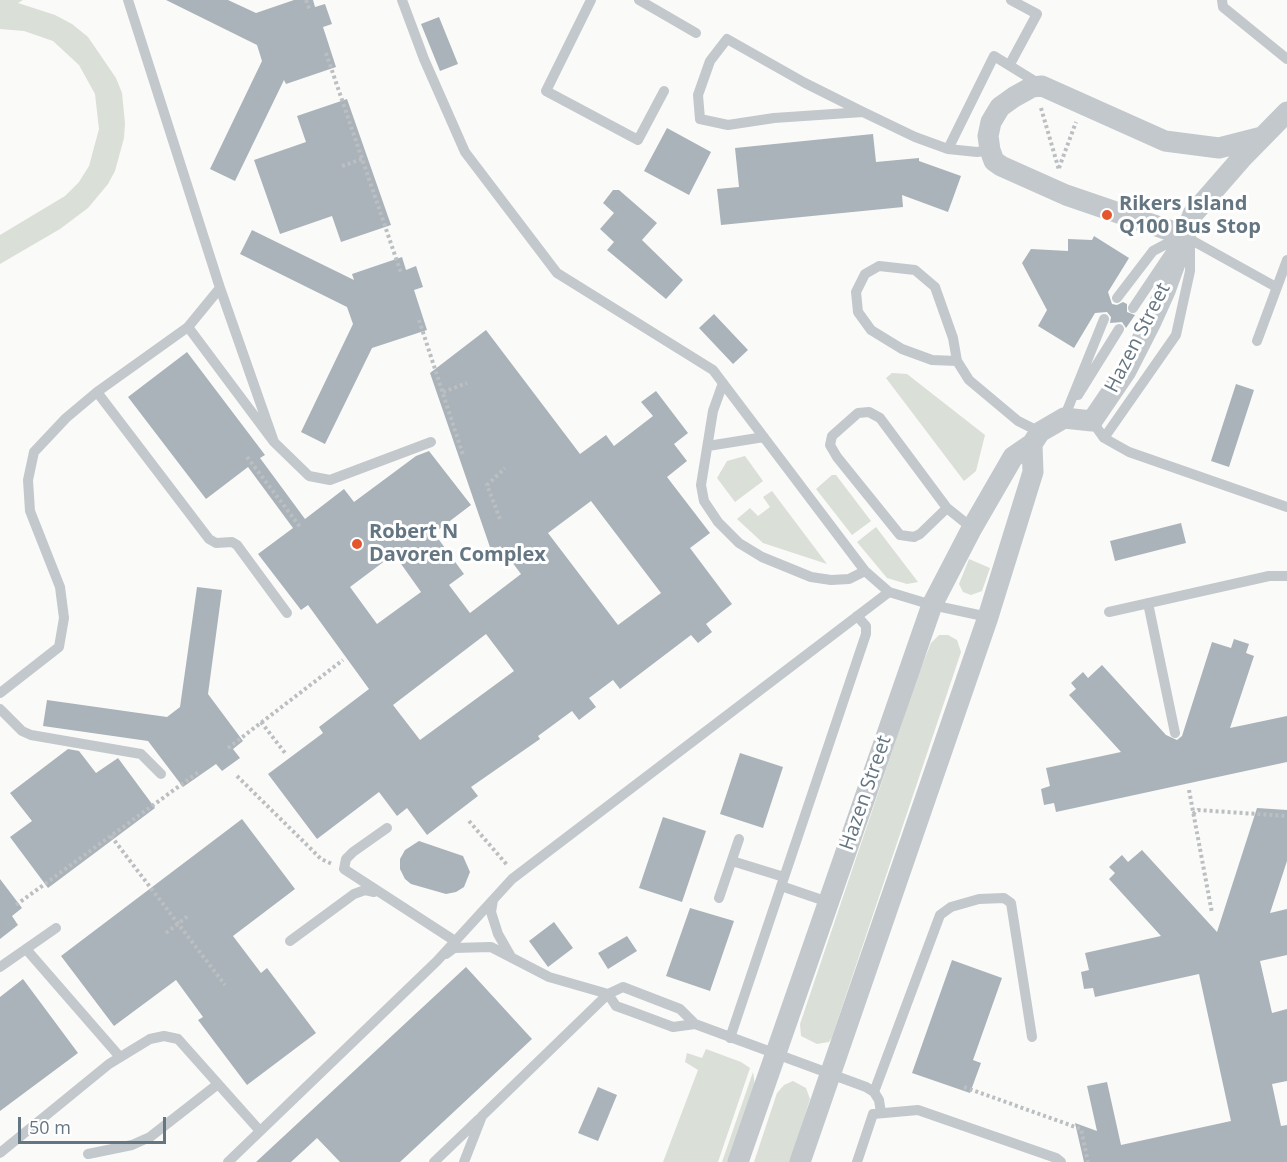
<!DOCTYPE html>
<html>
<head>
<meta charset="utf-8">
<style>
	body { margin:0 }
	#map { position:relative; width:1287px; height:1162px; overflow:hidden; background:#fafaf8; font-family:"Open Sans",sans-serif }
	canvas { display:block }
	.scale { position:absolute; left:18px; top:1117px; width:148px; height:27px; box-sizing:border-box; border:3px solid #657683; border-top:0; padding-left:8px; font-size:18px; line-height:21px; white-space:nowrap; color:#657683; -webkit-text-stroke:4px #fff; paint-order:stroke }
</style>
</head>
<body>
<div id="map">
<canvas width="1287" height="1162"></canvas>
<div class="scale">50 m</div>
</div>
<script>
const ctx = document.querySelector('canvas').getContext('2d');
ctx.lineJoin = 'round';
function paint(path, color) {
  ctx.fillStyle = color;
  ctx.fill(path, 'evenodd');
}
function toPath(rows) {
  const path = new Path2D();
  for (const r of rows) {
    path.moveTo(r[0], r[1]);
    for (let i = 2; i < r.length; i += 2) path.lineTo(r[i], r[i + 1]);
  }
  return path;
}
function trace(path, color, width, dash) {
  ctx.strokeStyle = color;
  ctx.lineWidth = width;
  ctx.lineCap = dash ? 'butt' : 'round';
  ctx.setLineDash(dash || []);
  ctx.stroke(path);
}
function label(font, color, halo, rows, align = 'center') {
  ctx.font = font + ' "Open Sans",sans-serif';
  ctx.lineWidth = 6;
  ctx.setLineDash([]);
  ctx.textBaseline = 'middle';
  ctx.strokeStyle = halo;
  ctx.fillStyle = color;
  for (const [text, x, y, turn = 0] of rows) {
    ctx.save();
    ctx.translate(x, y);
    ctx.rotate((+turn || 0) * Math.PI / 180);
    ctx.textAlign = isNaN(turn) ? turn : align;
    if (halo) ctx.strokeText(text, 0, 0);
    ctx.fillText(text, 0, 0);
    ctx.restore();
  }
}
const green = toPath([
	[0,0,23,0,18,3,55,15,72,24,88,37,116,78,122,93,125,123,124,138,115,171,108,184,88,208,60,229,0,264,0,235,65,196,79,182,89,166,99,129,95,94,79,65,53,41,24,31,0,29],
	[892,373,907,374,985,435,976,471,964,481,886,378],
	[745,456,763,481,735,502,717,478,727,461],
	[832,475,836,475,871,521,852,535,816,489],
	[772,491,827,564,763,543,737,519,750,508,758,516,770,507,763,497],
	[876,527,918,582,907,584,887,578,857,542],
	[969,559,990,568,982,591,971,595,963,592,959,584],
	[939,635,948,635,957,640,961,652,832,1037,829,1042,817,1044,801,1036,800,1024,918,675,931,643],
	[706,1049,741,1062,750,1068,718,1162,663,1162,698,1070,685,1062,687,1053,702,1058],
	[753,1072,755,1085,730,1162,722,1162],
	[793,1081,806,1088,810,1099,791,1162,754,1162,777,1093,784,1085]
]);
const building = toPath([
	[166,0,228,0,256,13,294,0,313,0,315,7,325,4,332,24,323,27,336,67,286,84,284,80,235,181,210,169,262,61,257,45],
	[439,17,458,64,440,71,421,24],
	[347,99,391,225,341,242,332,216,280,234,254,160,306,142,297,116],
	[667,128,711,152,689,195,644,171],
	[873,134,876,162,919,158,919,161,961,176,948,212,902,195,903,207,721,225,717,189,739,187,735,148],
	[613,190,619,190,657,223,642,240,683,280,666,299,607,250,614,242,600,229,614,213,603,203],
	[252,230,354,280,352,274,402,257,406,270,416,266,423,287,414,290,427,330,372,348,325,444,301,432,353,324,347,307,240,254],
	[1094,236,1129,258,1108,292,1112,304,1117,305,1123,302,1127,304,1127,312,1135,315,1126,328,1122,322,1110,323,1111,317,1107,312,1095,313,1074,348,1038,326,1047,310,1022,263,1031,249,1068,251,1068,239,1092,240],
	[714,314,748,350,733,364,699,328],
	[486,330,580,454,606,435,614,446,653,416,641,402,656,391,688,433,674,444,687,461,667,477,710,533,690,548,732,604,706,624,712,632,698,643,691,635,620,689,613,680,589,698,596,707,579,720,572,711,538,736,540,739,471,787,478,796,427,835,407,808,397,816,379,792,317,839,268,774,323,733,319,727,369,689,308,605,301,610,258,554,293,528,248,467,206,499,128,397,187,352,265,455,260,458,305,519,344,489,354,502,416,456,429,451,471,505,434,533,464,574,449,585,470,613,521,574,500,546,492,553,430,373],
	[591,501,661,593,618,625,548,533],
	[394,554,421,592,377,624,350,587],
	[486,634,514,671,420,740,393,705],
	[1236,384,1254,390,1229,467,1211,461],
	[1181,523,1186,543,1115,561,1110,541],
	[197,587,222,590,208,694,243,741,233,749,240,758,222,771,216,764,183,787,148,741,43,726,47,700,167,717,180,707],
	[1234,639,1249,644,1246,653,1254,656,1230,728,1287,716,1287,762,1056,812,1054,803,1044,805,1041,789,1050,786,1046,768,1121,752,1069,695,1076,689,1071,683,1083,672,1088,678,1102,665,1166,735,1177,740,1182,736,1212,642,1231,648],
	[68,749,79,751,96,773,118,758,155,808,48,888,10,837,32,821,10,793],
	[740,753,783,767,763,828,720,814],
	[1257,808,1287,810,1287,861,1270,913,1287,909,1287,955,1260,961,1272,1013,1287,1009,1287,1081,1272,1084,1281,1126,1287,1125,1287,1162,1084,1162,1075,1123,1097,1131,1087,1086,1107,1082,1121,1145,1231,1121,1199,974,1095,997,1093,988,1084,989,1081,972,1089,970,1085,953,1161,936,1109,879,1115,873,1109,867,1122,855,1128,862,1142,850,1217,932],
	[663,817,706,831,682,902,639,888],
	[242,819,295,889,233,936,261,973,267,968,316,1033,247,1085,198,1020,203,1017,176,980,114,1026,61,956],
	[419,841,463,856,470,872,464,887,456,892,446,894,411,884,405,879,400,869,400,859,405,850],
	[0,879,22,908,12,916,18,925,0,939],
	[690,908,734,921,710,991,666,976],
	[554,922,573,948,548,967,529,941],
	[627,936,637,951,608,969,598,953],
	[952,960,1002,978,973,1060,981,1063,970,1093,912,1073],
	[466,967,532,1039,400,1162,340,1162,317,1138,291,1162,256,1162],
	[23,979,78,1053,0,1111,0,997],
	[598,1087,617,1095,598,1141,578,1133]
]);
const path = toPath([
	[306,0,310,11],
	[326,53,401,273],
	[1041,108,1059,170],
	[342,166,362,159],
	[1059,168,1076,122],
	[419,320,463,455],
	[443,392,467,383],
	[247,457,301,528],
	[500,519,487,485,505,468],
	[261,722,285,753],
	[228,748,343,660],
	[237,776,308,846,321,859,332,864],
	[1189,790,1212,913],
	[1193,814,1198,810,1287,816],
	[469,821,508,866],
	[111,836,225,985],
	[16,905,200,771],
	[166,933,189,915],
	[964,1087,1081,1129,1088,1162]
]);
const lane = toPath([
	[402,0,424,59,465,152,557,273,713,370,865,571,889,592,932,605,988,617],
	[591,0,546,91,638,140,664,91],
	[639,0,696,33],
	[1222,0,1223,7,1287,59],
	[1010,64,1037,14,1011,0],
	[863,112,774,118,728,125,700,119,698,95,710,61,727,39,805,83,863,112,915,137,948,149,977,152,990,150],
	[948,149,994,56,1041,85],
	[1186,237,1276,287],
	[1117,298,1153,251,1183,235],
	[1133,308,1174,247],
	[188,327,274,442,220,288],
	[1257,341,1287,260],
	[957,361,953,338,935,287,915,270,879,266,865,274,856,292,858,312,871,330,902,349,932,360,957,361,969,380,1018,421,1040,432],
	[723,383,713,411,701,485,704,501,718,522,739,543,762,557,811,577,831,580,849,579,865,571],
	[97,392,209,539,216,543,232,542,237,545,287,613],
	[1078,395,1119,329],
	[1064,418,1104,319],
	[1092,421,1104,438,1129,452,1287,507],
	[1104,438,1176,335,1190,271,1190,240],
	[274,442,309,476,330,480,431,442],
	[708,446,764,437],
	[947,508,920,534,914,537,900,535,837,457,830,445,832,436,858,413,869,412,880,418,947,508,972,528],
	[1148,603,1175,733],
	[1109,612,1269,576,1287,576],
	[0,693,59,647,64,618,60,587,30,511,28,480,34,452,66,418,97,392,188,327,220,288,128,0],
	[0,709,22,731,31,735,141,754,161,774],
	[387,828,353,852,346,859,344,869,455,941],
	[732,861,784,877],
	[781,886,828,902],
	[719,898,739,839],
	[493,900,491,912,498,934,510,955],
	[290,941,354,894,365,890,374,892],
	[26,949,120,1057],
	[446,954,454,948,491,947,549,977,608,994],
	[0,967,56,928],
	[695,1024,680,1009,623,987,608,994,616,1006,630,1011,673,1027,695,1024,866,1087,874,1092,879,1100,881,1113],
	[730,1038,866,634,866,626,857,616],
	[874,1092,940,915,951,907,979,899,1004,898,1011,903,1032,1037],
	[0,1153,109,1064,150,1039,164,1036,178,1039,260,1131],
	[88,1154,132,1145,150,1137,218,1084],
	[228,1162,437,961,512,879,889,592],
	[434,1162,479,1119],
	[464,1162,482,1116,608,994],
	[857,1162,873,1114,918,1110,1056,1158,1061,1162]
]);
const street = toPath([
	[1183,235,1066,195,1001,166,994,161,990,150,988,136,991,122,1000,107,1014,97,1032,87,1042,86,1165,141,1219,148,1262,137],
	[738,1162,932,605,972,528,1013,457,1032,444,1040,432,1064,418,1092,421,1126,371,1151,322,1165,291,1193,214,1241,159,1287,112],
	[800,1162,988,617,1033,472,1032,444]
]);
const markers = [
	[1107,215,6,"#e4572e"],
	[357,544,6,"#e4572e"]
];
const poiNames = [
	["Rikers Island",1119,204],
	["Q100 Bus Stop",1119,227],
	["Robert N",369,532],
	["Davoren Complex",369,555]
];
const streetNames = [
	["Hazen Street",1138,338,-63],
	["Hazen Street",866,793,-71]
];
paint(green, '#dadfd7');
paint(building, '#aab3b9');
trace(path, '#bbbfc2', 4, [3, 3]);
trace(lane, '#c3c8cc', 10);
trace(street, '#c3c8cc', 21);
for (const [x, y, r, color] of markers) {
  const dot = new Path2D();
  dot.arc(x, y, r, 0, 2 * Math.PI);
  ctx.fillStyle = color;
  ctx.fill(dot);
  trace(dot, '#fff', 2);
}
label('bold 20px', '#657683', '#fff', poiNames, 'left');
label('20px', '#657683', '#fff', streetNames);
</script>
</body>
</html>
